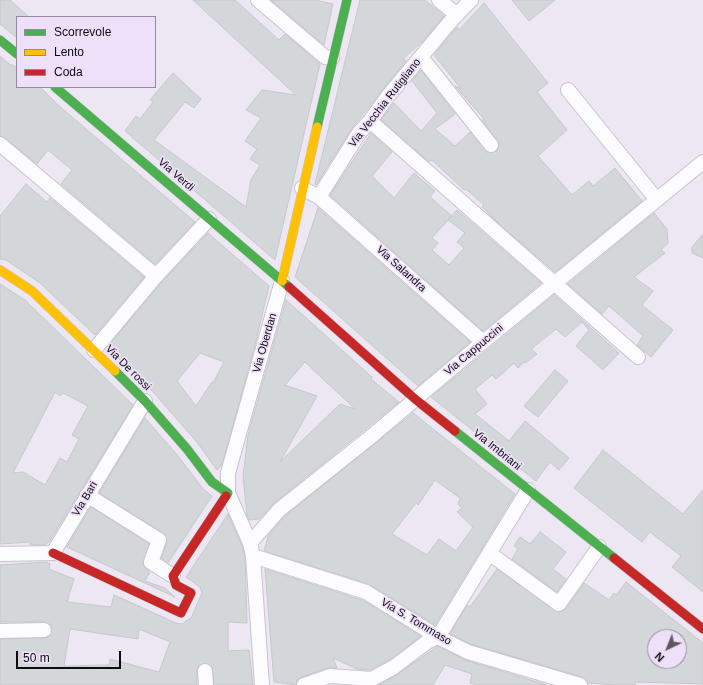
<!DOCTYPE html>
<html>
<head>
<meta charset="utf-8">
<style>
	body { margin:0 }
	#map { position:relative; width:703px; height:685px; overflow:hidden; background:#ede6f3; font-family:Arial,sans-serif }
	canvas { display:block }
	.legend { position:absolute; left:16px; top:16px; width:140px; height:72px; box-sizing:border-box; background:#eee0f9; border:1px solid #948a9d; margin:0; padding:5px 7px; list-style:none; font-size:12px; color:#0e0a12 }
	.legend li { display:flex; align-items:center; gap:8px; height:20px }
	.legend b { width:20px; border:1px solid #948a9d }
	.north { position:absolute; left:647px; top:629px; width:40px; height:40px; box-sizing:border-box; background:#eee0f9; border:1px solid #948a9d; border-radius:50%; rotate:223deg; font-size:11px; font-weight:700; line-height:16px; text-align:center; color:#0e0a12 }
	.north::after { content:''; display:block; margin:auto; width:14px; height:18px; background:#5c5761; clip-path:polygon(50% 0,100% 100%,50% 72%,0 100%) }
	.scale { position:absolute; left:16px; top:651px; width:105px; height:18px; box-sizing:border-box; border:2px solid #0e0a12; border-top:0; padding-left:5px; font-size:12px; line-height:14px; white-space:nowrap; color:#0e0a12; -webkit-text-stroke:3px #eee0f9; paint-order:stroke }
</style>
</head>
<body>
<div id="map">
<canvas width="703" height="685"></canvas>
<ul class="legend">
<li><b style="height:5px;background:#4caf50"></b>Scorrevole</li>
<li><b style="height:5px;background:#ffc107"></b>Lento</li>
<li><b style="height:5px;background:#c62828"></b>Coda</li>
</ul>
<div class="north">N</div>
<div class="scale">50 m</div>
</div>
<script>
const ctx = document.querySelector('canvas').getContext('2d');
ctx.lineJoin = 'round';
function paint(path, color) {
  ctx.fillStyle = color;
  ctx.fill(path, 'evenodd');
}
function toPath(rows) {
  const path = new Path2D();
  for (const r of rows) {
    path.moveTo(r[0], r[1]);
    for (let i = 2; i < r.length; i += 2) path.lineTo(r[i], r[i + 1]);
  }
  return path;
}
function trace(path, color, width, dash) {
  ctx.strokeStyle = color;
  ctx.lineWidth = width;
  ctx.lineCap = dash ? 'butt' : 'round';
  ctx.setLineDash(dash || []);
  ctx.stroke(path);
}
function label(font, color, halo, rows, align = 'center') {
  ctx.font = font + ' Arial,sans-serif';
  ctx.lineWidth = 3.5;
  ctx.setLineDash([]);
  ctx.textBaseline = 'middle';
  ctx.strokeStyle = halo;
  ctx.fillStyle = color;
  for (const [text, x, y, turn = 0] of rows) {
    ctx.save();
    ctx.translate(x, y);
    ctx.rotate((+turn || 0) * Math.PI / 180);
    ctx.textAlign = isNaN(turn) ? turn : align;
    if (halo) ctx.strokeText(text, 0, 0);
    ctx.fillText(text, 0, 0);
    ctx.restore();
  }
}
const building = toPath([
	[0,0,10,0,29,17,17,17,17,38,0,24,0,0],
	[193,0,235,0,279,40,285,34,320,64,275,260,125,131,136,116,140,119,153,102,150,100,173,73,201,99,194,108,185,102,154,140,246,207,251,180,260,165,250,159,257,149,245,141,261,118,246,110,262,90,296,95,193,0],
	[271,0,315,0,333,4,324,45,271,0],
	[360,0,425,0,444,16,423,41,403,59,406,61,352,128,316,185,315,184,360,0],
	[512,0,555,0,529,21,512,0],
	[484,3,548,83,537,92,567,130,538,156,572,195,589,181,593,186,615,168,642,201,555,272,498,223,482,207,484,205,466,189,464,190,432,160,429,162,381,120,394,103,421,131,437,113,412,81,421,70,455,114,435,129,455,146,470,132,488,153,497,151,499,143,482,120,484,119,455,86,461,89,434,55,457,27,459,30,484,3],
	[0,56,9,64,17,67,17,87,40,87,58,105,195,222,155,264,61,184,72,170,48,150,37,164,5,138,0,136,0,56],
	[371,133,392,152,372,176,394,198,414,173,435,191,430,197,452,216,448,220,457,210,541,283,483,331,330,195,371,133],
	[448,220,465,233,457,242,464,248,449,265,432,250,438,243,432,238,448,220],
	[26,184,47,202,50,198,144,277,95,335,40,283,6,260,0,259,0,216,26,184],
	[318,208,470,342,418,386,295,277,318,208],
	[654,213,667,229,668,243,661,250,665,253,634,277,653,291,642,305,673,330,651,357,637,345,643,336,609,306,602,314,568,284,654,213],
	[208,233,269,286,254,349,222,465,217,470,196,441,154,393,107,347,162,282,208,233],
	[200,353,224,362,213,383,212,382,196,406,177,381,200,353],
	[703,234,703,258,692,253,692,247,703,234],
	[0,284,25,300,133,405,49,542,45,545,30,545,30,542,0,544,0,284],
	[55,392,60,396,63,393,88,406,72,435,79,439,67,462,60,458,45,485,23,472,13,473,55,392],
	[554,295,619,353,603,370,576,346,589,330,582,322,565,337,556,329,531,349,537,354,525,363,524,362,518,368,514,363,496,379,492,375,475,389,487,404,475,414,509,441,525,421,569,458,559,470,550,462,536,481,431,397,554,295],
	[286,300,372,377,371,379,399,402,274,503,259,519,249,520,247,515,243,477,248,435,286,300],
	[305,362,355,409,340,404,280,462,317,396,285,385,305,362],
	[555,370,568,381,538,417,524,406,555,370],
	[413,413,515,494,435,625,369,584,264,551,268,536,285,516,413,413],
	[435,480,460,498,458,504,462,508,457,512,473,527,456,551,439,539,427,555,392,534,416,503,418,505,435,480],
	[145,418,178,456,203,489,212,496,168,563,161,558,167,543,166,535,99,493,145,418],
	[603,450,683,514,703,490,703,592,672,567,681,556,650,532,642,542,574,488,603,450],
	[91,507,149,544,143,563,144,567,150,572,145,581,165,588,175,597,67,547,91,507],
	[228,514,242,546,245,557,247,623,228,622,228,651,249,650,253,685,214,685,212,667,205,663,197,668,197,685,0,685,0,639,45,638,49,637,52,630,51,625,44,622,0,622,0,565,46,562,50,564,49,569,74,579,67,602,111,607,114,595,176,623,182,624,191,618,202,593,200,587,186,577,228,514],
	[70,629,138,639,139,629,170,642,159,672,110,659,109,665,64,666,70,629],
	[540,532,566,552,553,569,566,579,557,592,512,559,518,549,514,546,520,537,530,544,540,532],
	[265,569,362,600,421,636,389,660,370,670,357,669,333,658,337,668,327,668,301,677,297,680,296,685,274,682,265,569],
	[497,569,558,612,566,609,584,583,609,600,614,593,616,595,626,582,703,643,703,684,637,682,635,685,616,685,588,683,582,677,471,644,450,634,467,605,470,607,497,569],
	[655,637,679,637,679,661,655,661,655,637],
	[438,646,465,660,547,685,476,685,470,683,472,674,445,665,433,685,379,685,398,674,438,646]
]);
const street = toPath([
	[258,0,325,57,332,58],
	[439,0,457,15],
	[421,57,491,145],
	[568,90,657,200],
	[370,121,638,357],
	[0,144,156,276],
	[302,188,319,197,359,133,370,121,388,96,450,22,471,0],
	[319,197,483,342],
	[94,350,156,276,209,219],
	[87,495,159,540,151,562,173,576],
	[250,543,279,510,373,435,483,342,703,162],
	[489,553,559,604,599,547],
	[0,554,53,553,145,401],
	[253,556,366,592,438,637,468,652,580,685],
	[0,631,44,630],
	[205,671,206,685],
	[262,685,253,556,250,543,228,493,228,473,282,281],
	[304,685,330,676,372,679,394,667,427,642,438,637,528,490]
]);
const fast = toPath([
	[0,40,17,54],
	[55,87,289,287],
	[317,127,347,0],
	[115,371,145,401,187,449,212,482,228,493,226,496],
	[455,431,614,558]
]);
const slow = toPath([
	[0,270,32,291,115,371],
	[282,281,317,127]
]);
const jam = toPath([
	[289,287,415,399,455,431],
	[53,553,181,613,191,593,176,585,173,576,226,496],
	[614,558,703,629]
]);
const streetNames = [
	["Via Vecchia Rutigliano",385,103,-52],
	["Via Verdi",176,175,41],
	["Via Salandra",401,269,42],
	["Via Oberdan",265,343,-74],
	["Via Cappuccini",474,350,-40],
	["Via De rossi",128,368,45],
	["Via Imbriani",497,450,39],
	["Via Bari",85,499,-59],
	["Via S. Tommaso",416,622,31]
];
paint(building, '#d4d7da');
trace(building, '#c5c8cb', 1);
trace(street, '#cac4ce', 16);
trace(fast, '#cac4ce', 10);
trace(slow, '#cac4ce', 10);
trace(jam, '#cac4ce', 10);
trace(street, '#fcfbfd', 14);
trace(fast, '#4caf50', 9);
trace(slow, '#ffc107', 9);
trace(jam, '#c62828', 9);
label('11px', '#0e0a12', '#eee0f9', streetNames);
</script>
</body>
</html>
